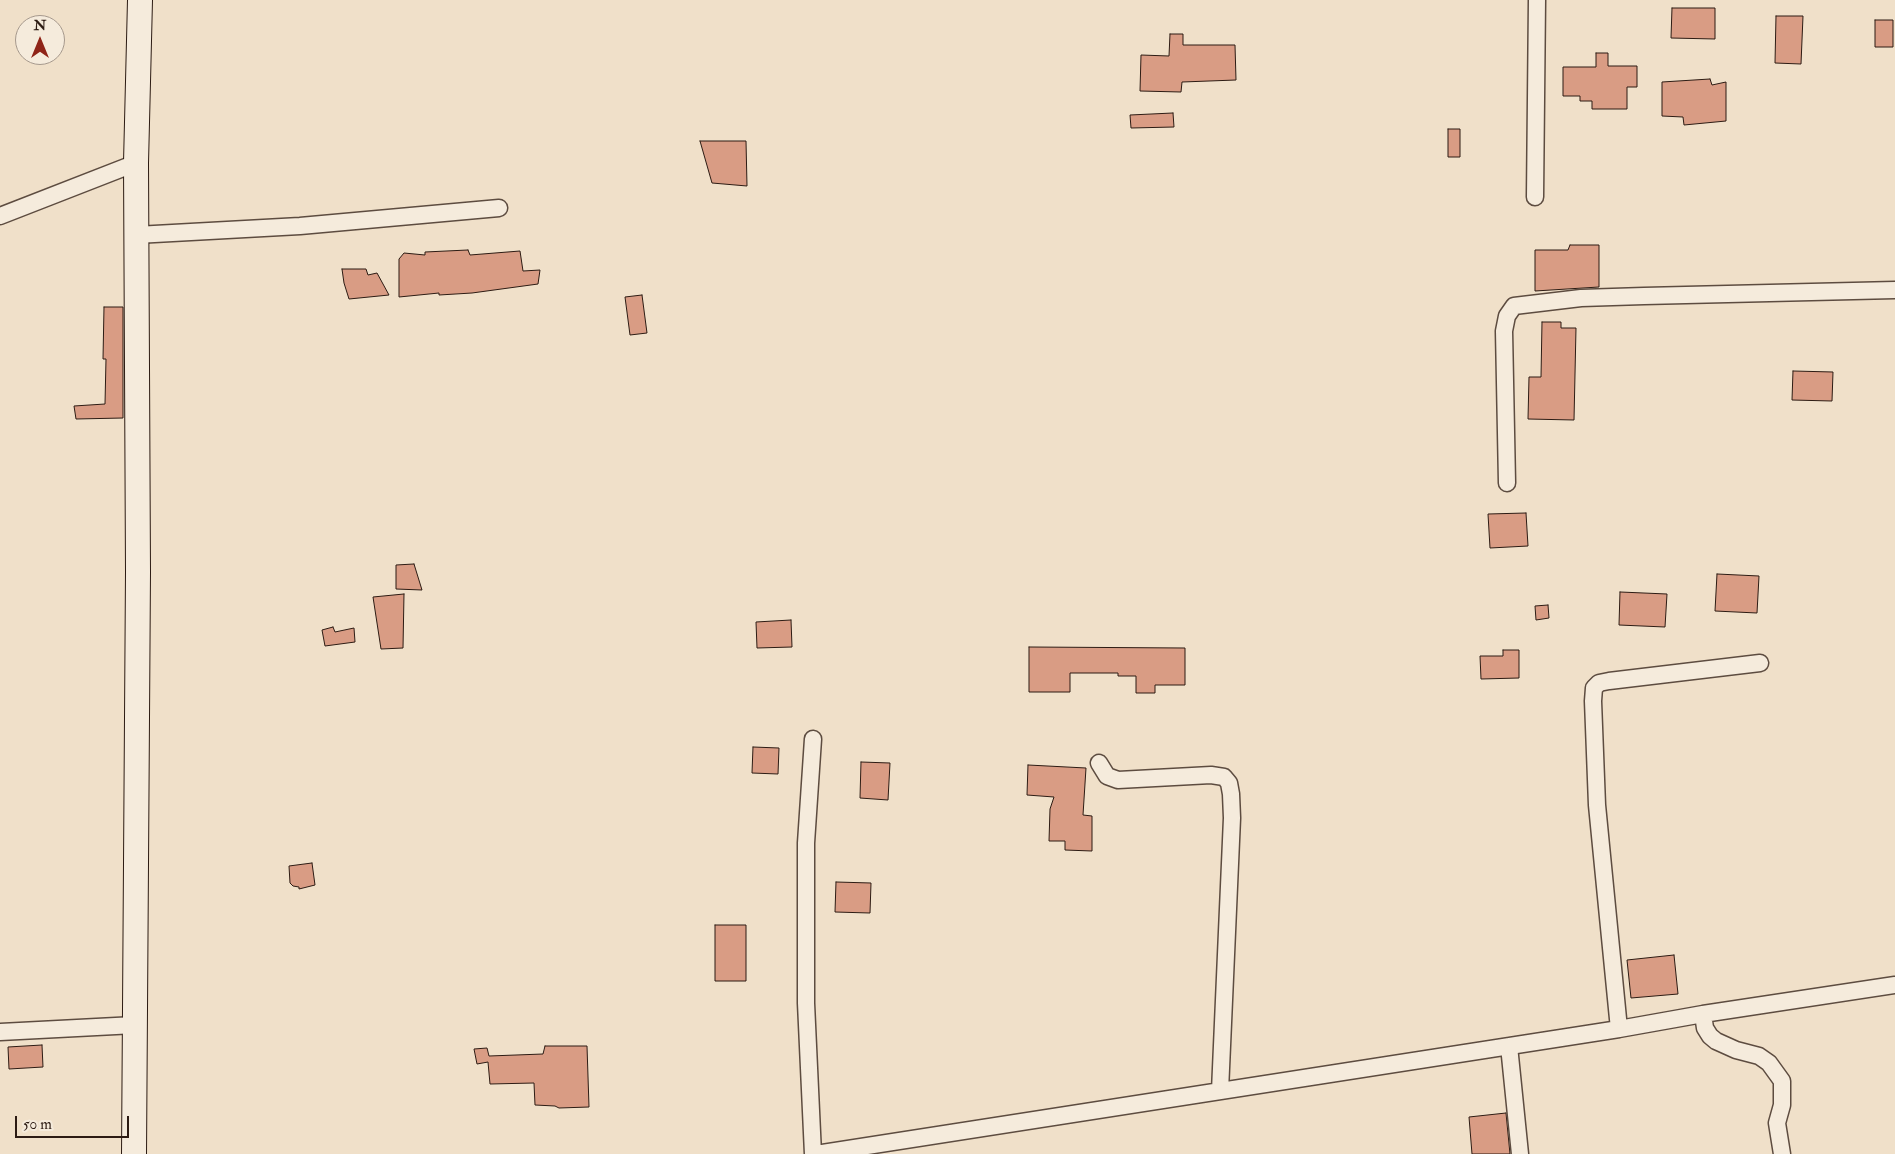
<!DOCTYPE html>
<html>
<head>
<meta charset="utf-8">
<style>
	body { margin:0 }
	#map { position:relative; width:1895px; height:1154px; overflow:hidden; background:#f0e0c9; font-family:"IM FELL Double Pica",serif }
	canvas { display:block }
	.north { position:absolute; left:15px; top:15px; width:50px; height:50px; box-sizing:border-box; background:#f5ebdc; border:1px solid #a5988c; border-radius:50%; rotate:0deg; font-size:14px; font-weight:700; line-height:20px; text-align:center; color:#2c1b13 }
	.north::after { content:''; display:block; margin:auto; width:18px; height:22px; background:#8f2418; clip-path:polygon(50% 0,100% 100%,50% 72%,0 100%) }
	.scale { position:absolute; left:15px; top:1116px; width:114px; height:22px; box-sizing:border-box; border:2px solid #2c1b13; border-top:0; padding-left:6px; font-size:15px; line-height:18px; white-space:nowrap; color:#2c1b13; -webkit-text-stroke:4px #f5ebdc; paint-order:stroke }
</style>
</head>
<body>
<div id="map">
<canvas width="1895" height="1154"></canvas>
<div class="north">N</div>
<div class="scale">50 m</div>
</div>
<script>
const ctx = document.querySelector('canvas').getContext('2d');
ctx.lineJoin = 'round';
function paint(path, color) {
  ctx.fillStyle = color;
  ctx.fill(path, 'evenodd');
}
function toPath(rows) {
  const path = new Path2D();
  for (const r of rows) {
    path.moveTo(r[0], r[1]);
    for (let i = 2; i < r.length; i += 2) path.lineTo(r[i], r[i + 1]);
  }
  return path;
}
function trace(path, color, width, dash) {
  ctx.strokeStyle = color;
  ctx.lineWidth = width;
  ctx.lineCap = dash ? 'butt' : 'round';
  ctx.setLineDash(dash || []);
  ctx.stroke(path);
}
const building = toPath([
	[1672,8,1715,8,1715,39,1671,38,1672,8],
	[1776,16,1803,16,1801,64,1775,63,1776,16],
	[1875,20,1893,20,1893,47,1875,47,1875,20],
	[1170,34,1183,34,1183,45,1235,45,1236,80,1182,82,1181,92,1140,91,1141,55,1169,56,1170,34],
	[1596,53,1608,53,1608,66,1637,66,1637,87,1627,87,1627,109,1592,109,1592,101,1580,101,1580,96,1563,96,1563,67,1596,67,1596,53],
	[1710,79,1712,85,1726,82,1726,121,1684,125,1683,117,1662,116,1662,82,1710,79],
	[1173,113,1174,127,1131,128,1130,115,1173,113],
	[1448,129,1460,129,1460,157,1448,157,1448,129],
	[700,141,746,141,747,186,712,183,700,141],
	[1570,245,1599,245,1599,287,1535,291,1535,250,1568,250,1570,245],
	[468,250,470,255,520,251,523,271,540,270,538,284,472,293,439,295,439,293,399,297,399,259,404,253,425,255,425,252,468,250],
	[342,269,366,269,368,275,377,273,389,295,349,299,344,283,342,269],
	[642,295,647,333,630,335,625,297,642,295],
	[104,307,123,307,123,418,76,419,74,406,105,404,106,359,103,359,104,307],
	[1542,322,1561,322,1561,328,1576,328,1574,420,1528,419,1529,377,1541,377,1542,322],
	[1793,371,1833,372,1832,401,1792,400,1793,371],
	[1526,513,1528,546,1490,548,1488,514,1526,513],
	[414,564,422,590,396,589,396,565,414,564],
	[1717,574,1759,576,1757,613,1715,611,1717,574],
	[1620,592,1667,594,1665,627,1619,625,1620,592],
	[404,594,403,648,381,649,373,597,404,594],
	[1548,605,1549,618,1536,620,1535,606,1548,605],
	[791,620,792,647,757,648,756,622,791,620],
	[333,627,335,632,354,628,355,642,325,646,322,630,333,627],
	[1029,647,1185,648,1185,685,1155,685,1155,693,1136,693,1136,676,1118,676,1118,673,1070,673,1070,692,1029,692,1029,647],
	[1503,650,1519,650,1519,678,1481,679,1480,656,1503,656,1503,650],
	[753,747,779,748,778,774,752,773,753,747],
	[861,762,890,763,888,800,860,798,861,762],
	[1028,765,1086,768,1083,815,1092,816,1092,851,1065,850,1065,841,1049,841,1050,809,1054,797,1027,795,1028,765],
	[312,863,315,885,299,889,299,887,293,886,290,883,289,866,312,863],
	[836,882,871,883,870,913,835,912,836,882],
	[715,925,746,925,746,981,715,981,715,925],
	[1674,955,1678,994,1631,998,1627,960,1674,955],
	[42,1045,43,1067,9,1069,8,1047,42,1045],
	[545,1046,587,1046,589,1107,559,1108,555,1106,535,1105,534,1083,490,1084,488,1062,477,1064,474,1049,487,1048,489,1056,543,1054,545,1046],
	[1506,1113,1510,1154,1472,1154,1469,1117,1506,1113]
]);
const street = toPath([
	[1535,197,1537,0],
	[0,216,136,163],
	[136,235,300,226,499,208],
	[1507,483,1504,331,1507,316,1514,306,1581,298,1644,296,1895,290],
	[1099,763,1107,776,1118,780,1211,775,1224,777,1229,783,1231,794,1232,818,1220,1091],
	[1703,1014,1705,1028,1710,1036,1716,1041,1736,1050,1759,1056,1769,1063,1782,1081,1782,1105,1777,1123,1782,1154],
	[1619,1029,1597,805,1593,701,1594,688,1599,683,1609,681,1760,663],
	[0,1032,135,1025],
	[1509,1046,1520,1154],
	[813,1154,806,1003,806,843,813,739],
	[816,1154,1619,1029,1703,1014,1895,985]
]);
const secondary = toPath([
	[134,1154,138,572,136,163,140,0]
]);
paint(building, '#d99c84');
trace(building, '#2c1b13', 1);
trace(street, '#5d4c40', 19);
trace(secondary, '#2c1b13', 26);
trace(street, '#f5ebdc', 16);
trace(secondary, '#f5ebdc', 24);
</script>
</body>
</html>
